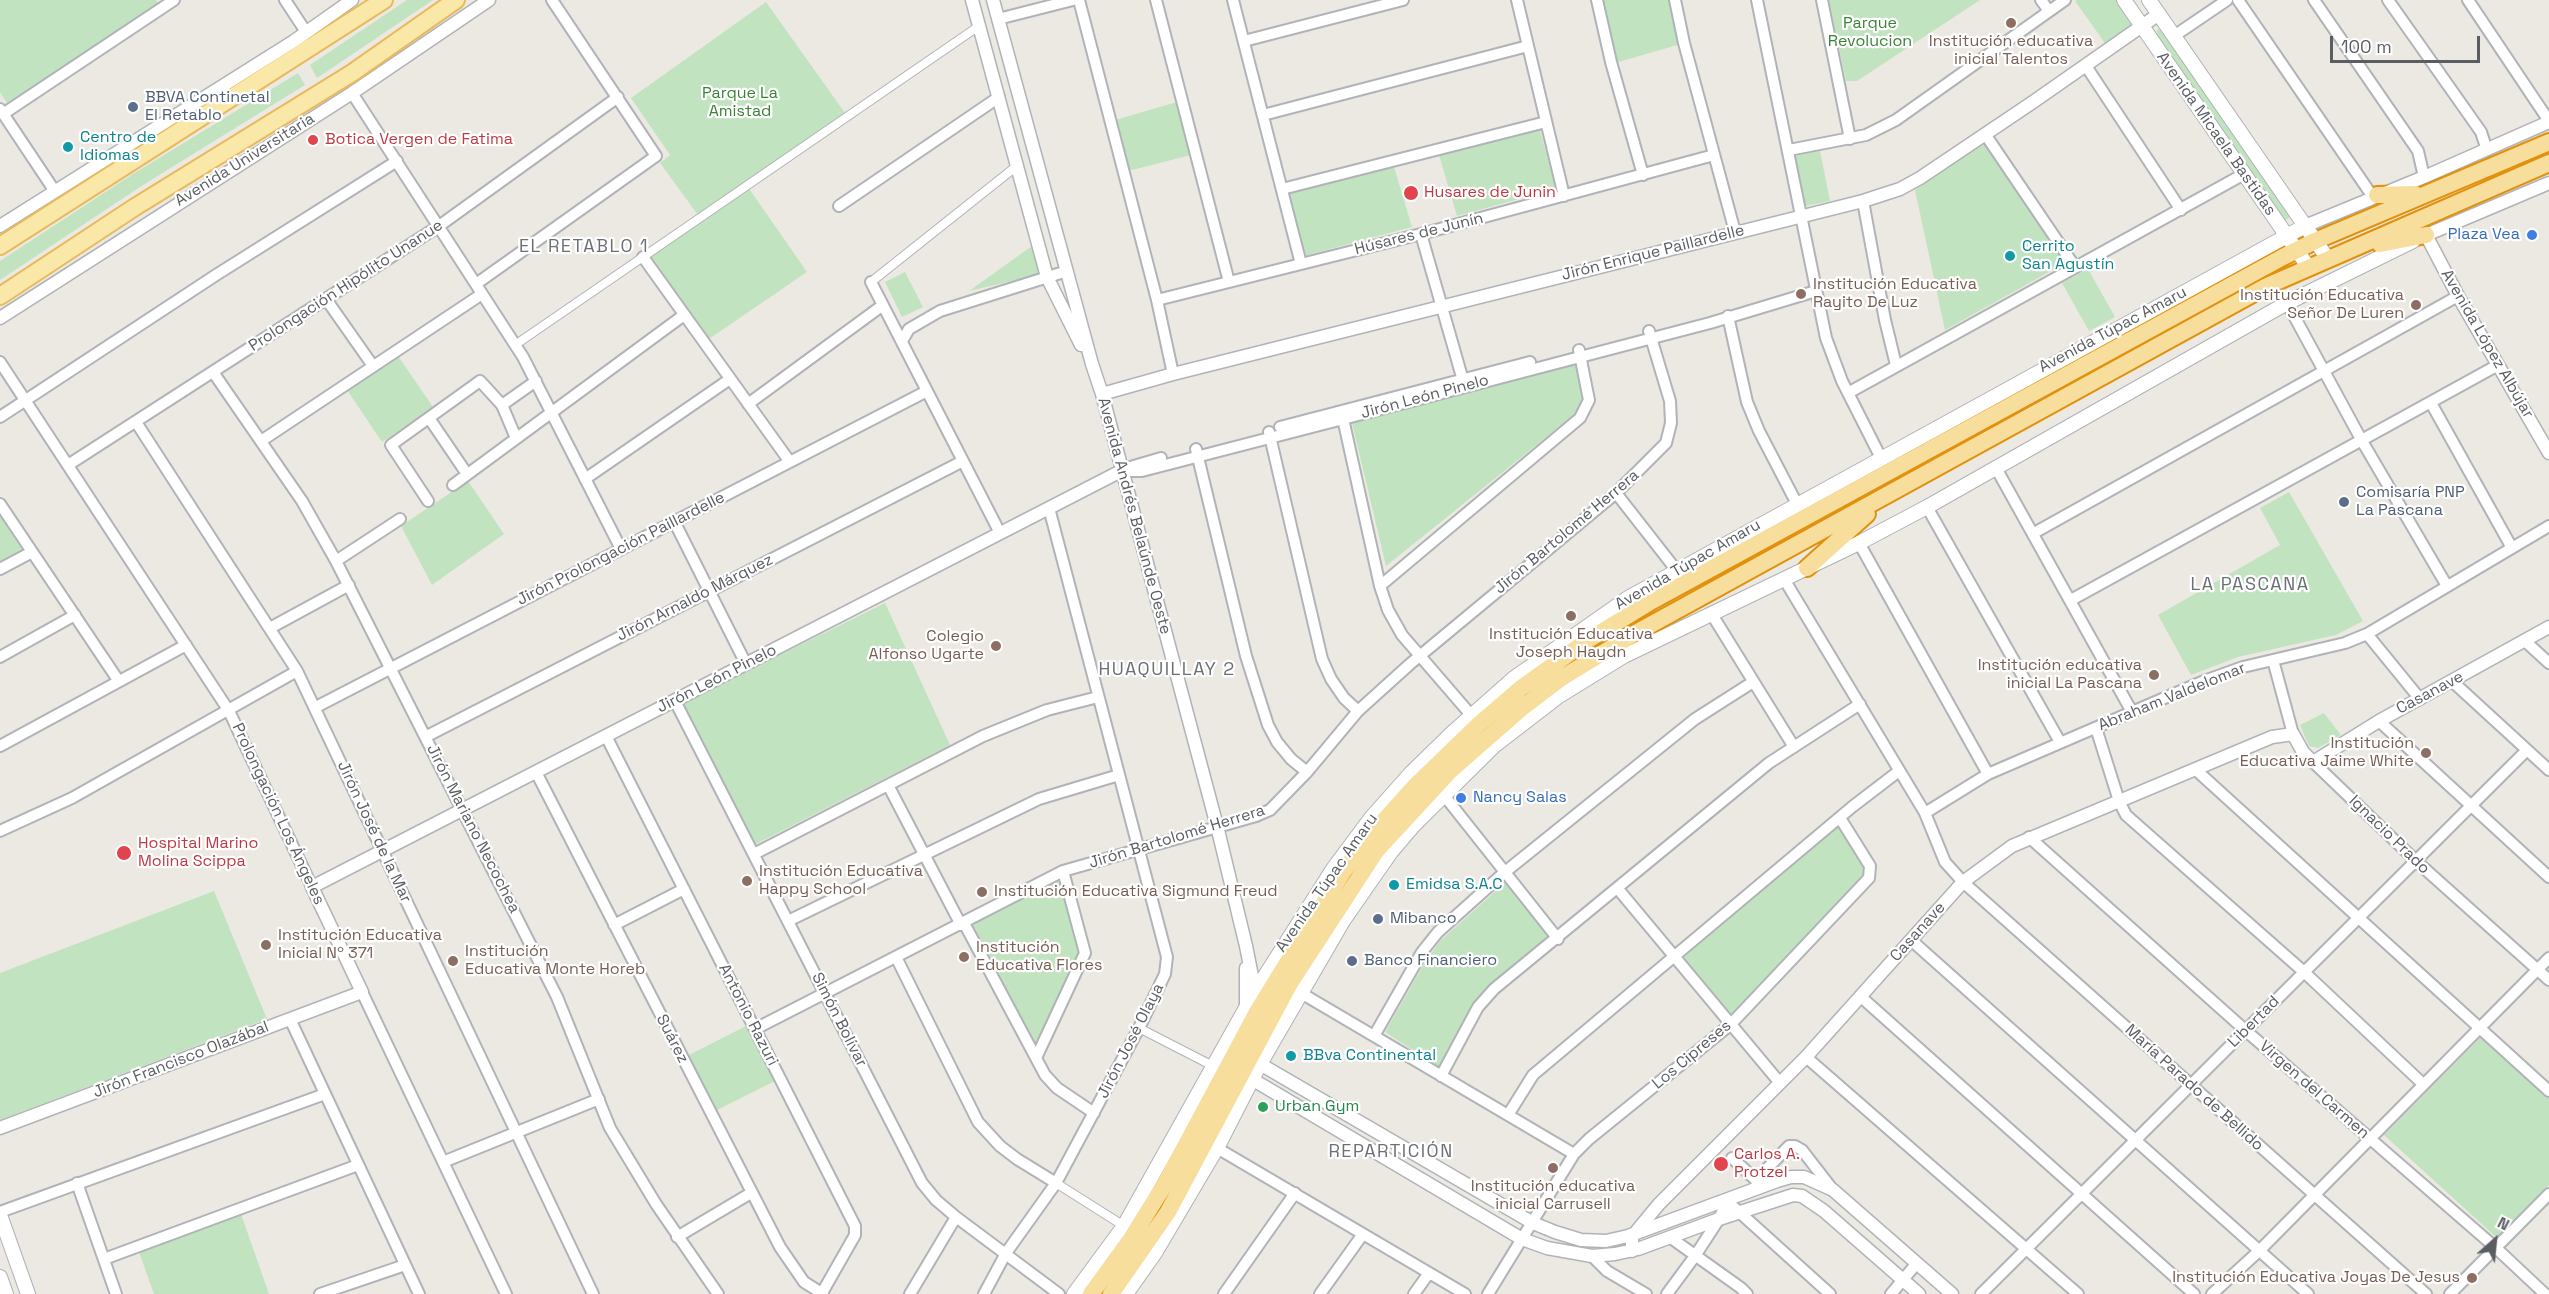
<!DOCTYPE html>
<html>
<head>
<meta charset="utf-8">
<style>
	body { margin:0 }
	#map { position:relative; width:2549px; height:1294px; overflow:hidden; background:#ece9e2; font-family:"Space Grotesk",sans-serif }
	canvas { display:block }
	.north { position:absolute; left:2465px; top:1210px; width:60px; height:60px; -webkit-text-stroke:4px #fff; paint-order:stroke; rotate:27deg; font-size:16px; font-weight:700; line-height:24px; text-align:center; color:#5a5e62 }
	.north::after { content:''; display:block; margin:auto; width:21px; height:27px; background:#5a5e62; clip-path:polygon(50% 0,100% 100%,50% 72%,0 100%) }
	.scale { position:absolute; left:2330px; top:36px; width:150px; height:27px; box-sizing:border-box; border:3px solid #5a5e62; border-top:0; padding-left:8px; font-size:18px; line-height:21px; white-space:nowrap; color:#5a5e62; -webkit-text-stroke:4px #fff; paint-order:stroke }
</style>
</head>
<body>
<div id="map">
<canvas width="2549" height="1294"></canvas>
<div class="north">N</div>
<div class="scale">100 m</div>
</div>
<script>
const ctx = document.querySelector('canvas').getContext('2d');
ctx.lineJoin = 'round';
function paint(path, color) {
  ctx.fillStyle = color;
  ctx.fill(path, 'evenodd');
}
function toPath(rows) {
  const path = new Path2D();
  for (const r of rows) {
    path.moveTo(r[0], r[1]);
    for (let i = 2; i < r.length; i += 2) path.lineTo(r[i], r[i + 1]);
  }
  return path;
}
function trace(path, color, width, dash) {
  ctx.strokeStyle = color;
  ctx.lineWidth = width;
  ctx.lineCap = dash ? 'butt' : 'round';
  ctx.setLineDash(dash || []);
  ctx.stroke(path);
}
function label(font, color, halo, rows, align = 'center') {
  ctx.font = font + ' "Space Grotesk",sans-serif';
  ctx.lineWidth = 4.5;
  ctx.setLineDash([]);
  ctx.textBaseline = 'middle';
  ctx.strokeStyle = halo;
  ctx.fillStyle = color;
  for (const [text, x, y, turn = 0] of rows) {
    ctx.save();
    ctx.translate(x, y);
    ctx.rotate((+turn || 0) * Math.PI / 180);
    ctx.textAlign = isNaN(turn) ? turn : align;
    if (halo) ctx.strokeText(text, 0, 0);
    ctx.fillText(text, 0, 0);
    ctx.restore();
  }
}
const green = toPath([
	[0,0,156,0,158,3,7,103,0,92],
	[407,0,433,0,317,78,310,65],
	[1601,0,1672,0,1681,44,1615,63],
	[1829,0,1980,0,1857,81,1846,81],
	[2077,0,2122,0,2139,24,2107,46,2075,1],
	[766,2,845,113,698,215,660,163,670,155,631,98],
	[2160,28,2292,216,2282,222,2157,37,2157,30],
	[298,73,305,85,143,185,0,280,0,261,133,174],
	[1177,102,1191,155,1128,171,1115,120],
	[1540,130,1556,189,1457,216,1439,155],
	[1983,142,2068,259,2067,262,1945,330,1915,190],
	[1820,151,1830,201,1805,206,1794,156],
	[1394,167,1412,227,1304,256,1288,196,1292,192],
	[748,187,807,272,706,341,647,256],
	[1032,246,1042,274,969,291],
	[2088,269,2115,317,2089,331,2062,283],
	[905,272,923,307,902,317,885,282],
	[398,356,433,407,382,442,347,390],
	[1576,364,1582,399,1575,414,1386,566,1352,423],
	[468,481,504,534,432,585,401,526],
	[2289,492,2363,621,2336,635,2238,657,2191,675,2158,615,2280,545,2260,508],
	[0,515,23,551,0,564],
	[885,603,950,745,756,844,682,703],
	[2324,713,2341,735,2318,748,2309,746,2300,725],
	[1839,825,1865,868,1864,877,1731,1016,1683,958],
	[1060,879,1080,950,1079,958,1035,1049,970,924],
	[1507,881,1550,937,1490,986,1473,1003,1439,1067,1385,1032,1425,962,1441,940],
	[214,891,267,1019,0,1120,0,973],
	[746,1026,775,1081,715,1111,687,1056],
	[2482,1036,2549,1098,2549,1185,2497,1238,2384,1135],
	[241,1214,269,1294,154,1294,139,1252]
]);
const pedestrian = toPath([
	[871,282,1018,165],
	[515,345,979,26],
	[1139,1028,1213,1066],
	[1056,1183,1124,1226]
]);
const minor = toPath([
	[285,0,306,32],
	[1079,0,1157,300,1173,374],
	[1156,0,1229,282],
	[1233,0,1301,264],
	[1517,0,1564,196],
	[1597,0,1611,62,1643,175],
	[1675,0,1684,43,1735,232],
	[1757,0,1826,338,1842,381,1881,458],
	[1822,0,1850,139],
	[2041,0,2049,11],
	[2238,0,2373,197],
	[2314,0,2418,151,2424,177],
	[2388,0,2481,132,2487,150],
	[2468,0,2549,121],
	[998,19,1073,0],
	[2174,36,2227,0],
	[1244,41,1403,0],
	[2086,66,2181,210],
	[352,93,523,357,621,549],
	[0,109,54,190],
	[3,114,174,0],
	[1263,115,1528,46],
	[1985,134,2075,267],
	[1789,150,1866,135,1896,120,2065,0],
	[1282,189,1546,122],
	[1863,201,1885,320,1896,365],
	[839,206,999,97],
	[1421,234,1464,384],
	[643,257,790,462],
	[871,282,1000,533],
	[476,284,656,156,552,0],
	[326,299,373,366],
	[1157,300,1421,234,1714,155],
	[2287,303,2362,441,2447,586],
	[1728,316,1747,402,1759,431,1797,504],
	[902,341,909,329,940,311,1067,271],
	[0,362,229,711,312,887],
	[213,372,302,501,336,561,557,997,610,1128,656,1204,718,1294],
	[1848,393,2244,174],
	[2431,403,2512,548],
	[748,404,883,305],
	[1342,414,1380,586,1388,610,1402,635,1471,715],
	[0,417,216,275,397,161],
	[429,418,467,474],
	[136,422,297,671,593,1294],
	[1280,427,1530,362],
	[1269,432,1322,659,1331,679,1344,698,1358,711],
	[516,438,502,405,536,381],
	[261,441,482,294],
	[1196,449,1246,656,1268,725,1277,742,1291,759,1307,772],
	[68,465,439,226,618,97],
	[1127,468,1161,458],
	[1996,468,2132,712],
	[1121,471,1142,471,1343,419,1710,323,1816,291],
	[585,479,730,379],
	[453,485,684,315],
	[1616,493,1677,571],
	[428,501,391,445,480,381,502,405],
	[0,504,118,680],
	[1927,507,2060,742],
	[674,521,746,664],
	[2034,533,2458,296],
	[1859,543,1988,774],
	[336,561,400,519],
	[0,569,32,552],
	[1784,579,1925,813,1945,862,1963,882,2426,1294],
	[1380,586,1580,418,1589,400,1579,350],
	[2071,600,2498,365],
	[1711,613,1794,747],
	[270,628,349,585],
	[2367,634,2420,699],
	[2525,641,2549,663],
	[0,657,75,615],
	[2273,660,2293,734],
	[2453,682,2549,770],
	[675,701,922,1183,936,1200,956,1217,1059,1294],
	[316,707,927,391],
	[2379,721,2549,877],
	[2096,728,2119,801,2126,815,2304,972,2423,1084],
	[427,736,963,461],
	[606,736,855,1226,855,1235,822,1293],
	[0,746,186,645],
	[2313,762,2416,861,2549,980],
	[2196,770,2549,1091],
	[536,772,780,1247,804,1282,823,1294],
	[888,785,961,925],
	[1443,794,1558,939],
	[1925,813,1988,774,2204,681,2243,667,2345,643,2367,634,2549,526],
	[0,831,72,798,297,671],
	[2029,837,2245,1030,2496,1248,2545,1294],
	[754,854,983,736,1047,710,1098,697],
	[1618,889,1780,1083],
	[788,921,1039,799,1119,775],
	[964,923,1045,1075,1057,1088,1094,1113],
	[614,925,684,889],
	[1911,940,2308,1294],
	[896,957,978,1122,1000,1146,1017,1159,1056,1183],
	[362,992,506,1294],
	[1301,993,1574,1154],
	[1860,996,2194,1294],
	[290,1019,419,1294],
	[755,1029,1063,871,1256,816,1270,810,1307,772,1358,711,1410,664,1616,493,1666,443,1671,423,1670,401,1649,331],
	[1374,1036,1422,952,1438,932,1505,872,1695,719,1753,682],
	[1806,1057,2078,1294],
	[1036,1058,1085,953,1063,871],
	[1441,1076,1478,1007,1494,989,1769,763,1860,704],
	[1508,1115,1533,1075,1852,807,1899,771],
	[1217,1148,1465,1294],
	[1732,1158,1756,1180],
	[443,1162,599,1099],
	[77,1183,116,1294],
	[1758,1188,1756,1180,1789,1146,1795,1146,1802,1150,1833,1190],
	[0,1212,325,1094],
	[677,1237,751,1193],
	[1671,1238,1741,1288,1747,1294],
	[1592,1256,1607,1271,1646,1294],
	[104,1259,358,1165],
	[320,1294,405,1265],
	[910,1294,956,1217],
	[984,1294,1006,1253,1056,1183,1139,1028,1165,974,1167,957,1049,508],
	[1224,1294,1295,1193],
	[1320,1294,1363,1234],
	[1414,1294,1429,1273],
	[1488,1294,1574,1154,1589,1139,1731,1024,1869,878,1870,866,1840,818],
	[1667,1294,1695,1256,1719,1219,1727,1201,1830,1294],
	[1891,1294,1917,1263],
	[1981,1294,2527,750],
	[2212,1294,2259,1251,2549,958],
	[2450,1294,2549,1194]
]);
const tertiary = toPath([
	[972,0,1047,277,1081,345],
	[993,0,1092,364,1102,394,1217,826,1246,946,1256,996],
	[2549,183,2426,235,2458,296,2549,453],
	[0,226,294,41,352,0],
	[2305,226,2424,177,2549,122],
	[0,318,352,93,489,0],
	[1102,394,1173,374,1863,201,1900,189,1920,178,2033,102,2159,14],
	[1246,1008,1246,968],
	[1257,1056,1260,1064,1533,1223,1555,1232,1581,1240,1606,1241,1628,1236,1777,1181,1791,1177,1804,1177,1833,1190,1952,1294],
	[1245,1075,1522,1239,1547,1248,1592,1256,1615,1254,1638,1249,1719,1219,1793,1195,1802,1196,1824,1211,1919,1294],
	[0,1128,362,992,312,887,1121,471],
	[1632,1251,1632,1238,1635,1233,1659,1204,1806,1057,1963,882,2012,846,2272,737,2293,734,2303,752,2313,762,2379,721,2549,627]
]);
const secondary = toPath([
	[2124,0,2309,268],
	[2149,0,2328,259],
	[0,1215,28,1294],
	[0,1277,6,1294],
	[1074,1294,1124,1226,1256,990,1333,869,1371,818,1411,773,1452,733,1514,678,1628,598,2305,226],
	[1126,1294,1155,1253,1217,1148,1260,1064,1343,921,1391,852,1414,825,1494,746,1559,696,1624,656,1859,543,1927,507,2287,303,2413,241]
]);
const primary = toPath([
	[0,246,384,0],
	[0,296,135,207,352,73,456,0]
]);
const trunk = toPath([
	[2377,195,2415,194],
	[2380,244,2426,235],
	[1807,568,1867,514],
	[1091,1294,1131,1239,1165,1184,1257,1012,1343,872,1369,837,1414,787,1478,725,1521,688,1588,640,1652,601,2283,257,2315,241,2549,142],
	[1111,1294,1168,1212,1289,985,1377,850,1450,771,1523,707,1560,679,1632,635,2267,286,2549,163]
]);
const markers = [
	[2011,23,6,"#8d6e63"],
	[133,107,6,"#5c6f8a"],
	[313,140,6,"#e0444e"],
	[68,147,6,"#0f9aa8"],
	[1411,193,8,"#e0444e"],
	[2532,235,6,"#3f7fe0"],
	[2010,256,6,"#0f9aa8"],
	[1801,294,6,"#8d6e63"],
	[2416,305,6,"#8d6e63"],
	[2344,502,6,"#5c6f8a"],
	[1571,616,6,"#8d6e63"],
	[996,646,6,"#8d6e63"],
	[2154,675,6,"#8d6e63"],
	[2426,753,6,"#8d6e63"],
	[1461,798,6,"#3f7fe0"],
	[124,853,8,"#e0444e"],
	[747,881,6,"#8d6e63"],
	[1394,885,6,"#0f9aa8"],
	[982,892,6,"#8d6e63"],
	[1378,919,6,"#5c6f8a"],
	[266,945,6,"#8d6e63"],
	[964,957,6,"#8d6e63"],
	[453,961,6,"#8d6e63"],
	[1352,961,6,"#5c6f8a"],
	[1291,1056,6,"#0f9aa8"],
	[1263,1107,6,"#2e9e5b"],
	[1721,1164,8,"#e0444e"],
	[1553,1168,6,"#8d6e63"],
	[2472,1278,6,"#8d6e63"]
];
const parkNames = [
	["Parque",1870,24],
	["Revolucion",1870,42],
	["Parque La",740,94],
	["Amistad",740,112]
];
const educationNames = [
	["Institución educativa",2011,42,"center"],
	["inicial Talentos",2011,60,"center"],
	["Institución Educativa",1813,285],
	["Rayito De Luz",1813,303],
	["Institución Educativa",2404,296,"right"],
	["Señor De Luren",2404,314,"right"],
	["Institución Educativa",1571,635,"center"],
	["Joseph Haydn",1571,653,"center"],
	["Colegio",984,637,"right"],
	["Alfonso Ugarte",984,655,"right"],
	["Institución educativa",2142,666,"right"],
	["inicial La Pascana",2142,684,"right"],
	["Institución",2414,744,"right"],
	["Educativa Jaime White",2414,762,"right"],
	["Institución Educativa",759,872],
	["Happy School",759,890],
	["Institución Educativa Sigmund Freud",994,892],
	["Institución Educativa",278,936],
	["Inicial Nº 371",278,954],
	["Institución",976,948],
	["Educativa Flores",976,966],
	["Institución",465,952],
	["Educativa Monte Horeb",465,970],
	["Institución educativa",1553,1187,"center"],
	["inicial Carrusell",1553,1205,"center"],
	["Institución Educativa Joyas De Jesus",2460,1278,"right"]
];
const serviceNames = [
	["BBVA Continetal",145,98],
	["El Retablo",145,116],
	["Comisaría PNP",2356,493],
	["La Pascana",2356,511],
	["Mibanco",1390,919],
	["Banco Financiero",1364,961]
];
const streetNames = [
	["Avenida Micaela Bastidas",2216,134,55],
	["Avenida Universitaria",245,160,-32],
	["Húsares de Junín",1419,234,-14],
	["Jirón Enrique Paillardelle",1653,253,-14],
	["Prolongación Hipólito Unanue",346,286,-33],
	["Avenida Túpac Amaru",2113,330,-28],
	["Avenida López Albújar",2487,344,60],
	["Jirón León Pinelo",1425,397,-15],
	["Avenida Andrés Belaúnde Oeste",1134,516,75],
	["Jirón Bartolomé Herrera",1567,532,-40],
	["Jirón Prolongación Paillardelle",621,549,-27],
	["Avenida Túpac Amaru",1688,565,-30],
	["Jirón Arnaldo Márquez",695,598,-27],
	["Jirón León Pinelo",717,679,-27],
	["Casanave",2430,693,-28],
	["Abraham Valdelomar",2172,697,-22],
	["Prolongación Los Ángeles",278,814,65],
	["Jirón Mariano Necochea",473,829,63],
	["Jirón José de la Mar",374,832,65],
	["Ignacio Prado",2389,835,44],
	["Jirón Bartolomé Herrera",1177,837,-17],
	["Avenida Túpac Amaru",1327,883,-55],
	["Casanave",1918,932,-48],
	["Antonio Razuri",748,1015,63],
	["Simón Bolívar",839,1020,63],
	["Libertad",2254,1022,-45],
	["Suárez",672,1039,63],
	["Jirón José Olaya",1131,1041,-63],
	["Los Cipreses",1692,1055,-40],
	["Jirón Francisco Olazábal",181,1060,-21],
	["María Parado de Bellido",2194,1088,42],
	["Virgen del Carmen",2314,1090,41]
];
const cultureNames = [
	["Centro de",80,138],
	["Idiomas",80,156],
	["Cerrito",2022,247],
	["San Agustín",2022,265],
	["Emidsa S.A.C",1406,885],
	["BBva Continental",1303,1056]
];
const healthNames = [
	["Botica Vergen de Fatima",325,140],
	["Husares de Junin",1424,193],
	["Hospital Marino",138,844],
	["Molina Scippa",138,862],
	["Carlos A.",1734,1155],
	["Protzel",1734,1173]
];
const shopNames = [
	["Plaza Vea",2520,235],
	["Nancy Salas",1473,798,"left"]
];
const leisureNames = [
	["Urban Gym",1275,1107]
];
const neighbourhoodNames = [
	["EL RETABLO 1",584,247],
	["LA PASCANA",2250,585],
	["HUAQUILLAY 2",1167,670],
	["REPARTICIÓN",1391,1152]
];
paint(green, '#c2e3bf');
trace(pedestrian, '#b0b3b7', 10);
trace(minor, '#b0b3b7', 14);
trace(tertiary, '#b0b3b7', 15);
trace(secondary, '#afb2b7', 16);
trace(primary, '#e9b95e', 20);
trace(trunk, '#e1910d', 20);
trace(pedestrian, '#fff', 8);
trace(minor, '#fff', 10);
trace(tertiary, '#fff', 12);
trace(secondary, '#fff', 14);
trace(primary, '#fae8a9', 16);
trace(trunk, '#f8de9c', 16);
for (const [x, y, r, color] of markers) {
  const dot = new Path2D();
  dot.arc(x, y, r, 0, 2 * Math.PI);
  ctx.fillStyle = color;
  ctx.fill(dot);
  trace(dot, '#fff', 2);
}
label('16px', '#3b8239', '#fff', parkNames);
label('16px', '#785e54', '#fff', educationNames, 'left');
label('16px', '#4e5e75', '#fff', serviceNames, 'left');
label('16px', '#5a5e62', '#fff', streetNames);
label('16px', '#0d838f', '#fff', cultureNames, 'left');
label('16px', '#be3a42', '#fff', healthNames, 'left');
label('16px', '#366cbe', '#fff', shopNames, 'right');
label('16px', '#27864d', '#fff', leisureNames, 'left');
ctx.letterSpacing = '1.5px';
label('18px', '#6b7074', '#fff', neighbourhoodNames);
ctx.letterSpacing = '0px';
</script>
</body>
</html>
